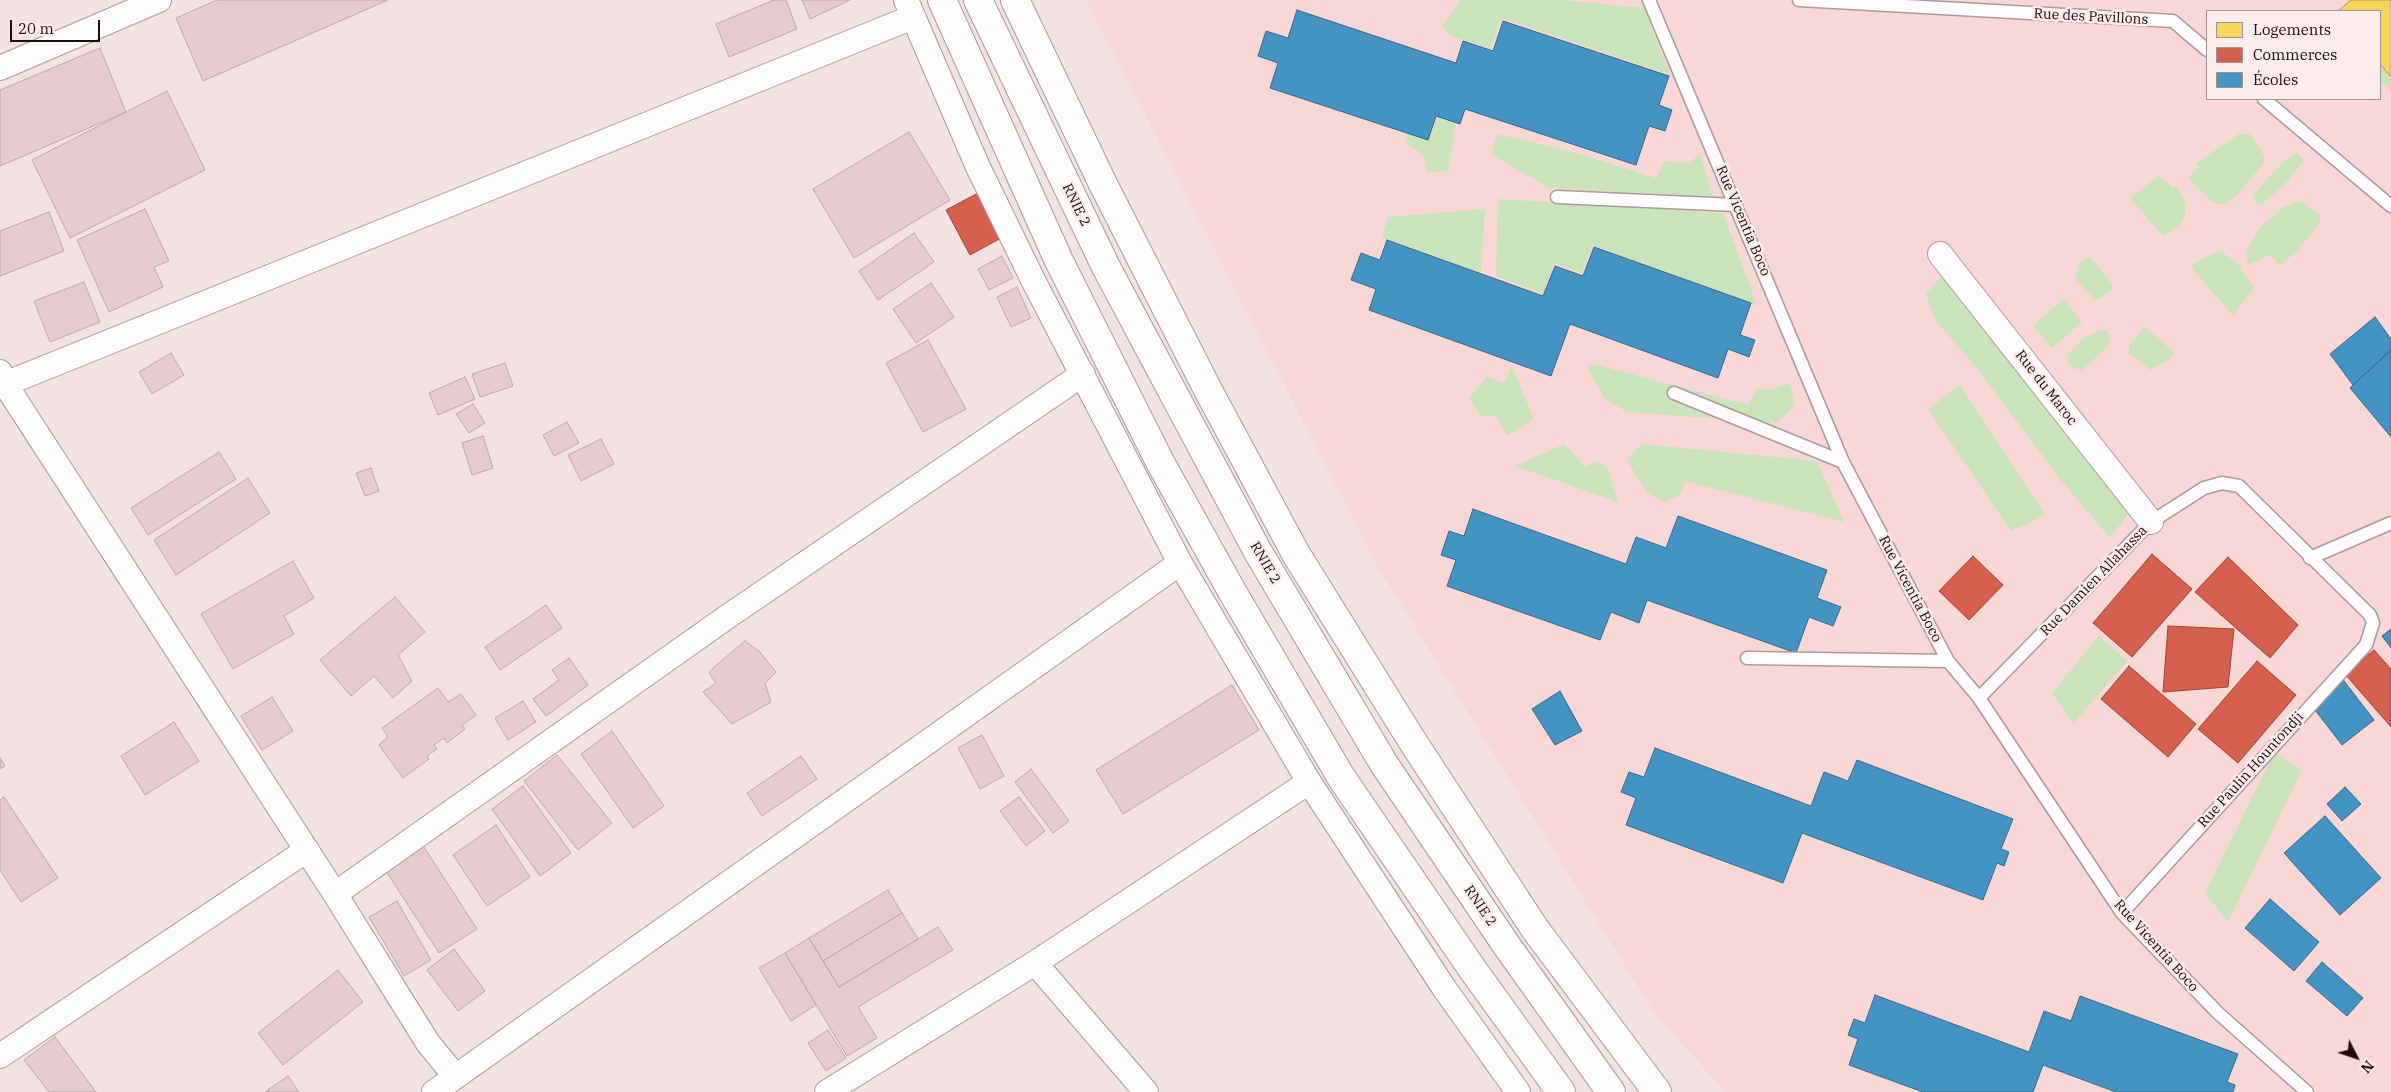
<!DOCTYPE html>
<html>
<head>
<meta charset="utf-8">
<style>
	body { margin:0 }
	#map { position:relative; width:2391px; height:1092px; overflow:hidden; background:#f2e2e2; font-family:"IBM Plex Serif",serif }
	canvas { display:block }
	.legend { position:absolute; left:2206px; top:10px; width:175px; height:90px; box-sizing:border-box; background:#fceded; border:1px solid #a59293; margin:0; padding:6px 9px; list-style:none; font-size:15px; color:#220a0b }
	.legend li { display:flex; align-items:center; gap:10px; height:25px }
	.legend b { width:25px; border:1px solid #a59293 }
	.north { position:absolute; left:2331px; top:1032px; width:50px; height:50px; -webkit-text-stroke:4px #fceded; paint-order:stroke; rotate:131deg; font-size:14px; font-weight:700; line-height:20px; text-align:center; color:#220a0b }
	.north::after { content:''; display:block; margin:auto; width:18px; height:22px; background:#220a0b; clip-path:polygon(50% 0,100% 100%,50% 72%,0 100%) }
	.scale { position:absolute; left:10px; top:20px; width:90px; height:22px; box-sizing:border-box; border:2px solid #220a0b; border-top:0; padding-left:6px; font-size:15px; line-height:18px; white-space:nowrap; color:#220a0b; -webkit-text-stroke:4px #fceded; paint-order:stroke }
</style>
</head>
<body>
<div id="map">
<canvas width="2391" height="1092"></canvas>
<ul class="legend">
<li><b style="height:14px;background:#f6d55c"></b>Logements</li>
<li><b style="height:14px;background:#d6604d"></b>Commerces</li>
<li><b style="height:14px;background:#4393c3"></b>Écoles</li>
</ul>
<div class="north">N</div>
<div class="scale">20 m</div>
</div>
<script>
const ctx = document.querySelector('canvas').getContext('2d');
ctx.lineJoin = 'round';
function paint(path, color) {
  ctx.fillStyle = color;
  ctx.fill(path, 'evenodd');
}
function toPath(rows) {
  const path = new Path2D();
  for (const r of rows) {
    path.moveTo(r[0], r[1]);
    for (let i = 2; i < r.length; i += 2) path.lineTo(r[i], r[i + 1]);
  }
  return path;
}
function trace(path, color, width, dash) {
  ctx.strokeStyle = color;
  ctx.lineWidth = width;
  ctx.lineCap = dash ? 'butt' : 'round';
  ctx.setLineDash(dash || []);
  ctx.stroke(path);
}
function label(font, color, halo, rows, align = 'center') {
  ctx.font = font + ' "IBM Plex Serif",serif';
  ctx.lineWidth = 5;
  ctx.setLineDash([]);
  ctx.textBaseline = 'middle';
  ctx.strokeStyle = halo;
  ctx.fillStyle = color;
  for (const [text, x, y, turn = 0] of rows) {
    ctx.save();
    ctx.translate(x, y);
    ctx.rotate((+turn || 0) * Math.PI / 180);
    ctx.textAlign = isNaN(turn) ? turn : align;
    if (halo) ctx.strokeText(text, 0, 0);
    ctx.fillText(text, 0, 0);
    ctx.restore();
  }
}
const built = toPath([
	[1086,0,2391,0,2391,1092,1726,1092,1657,1017,1379,569],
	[2207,11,2380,11,2380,99,2207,99]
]);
const green = toPath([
	[1461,0,1562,0,1644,8,1670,75,1501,18,1491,49,1450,36,1443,26],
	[2380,64,2391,77,2391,92,2380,80],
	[1421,110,1457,116,1448,171,1427,172,1424,155,1405,142,1412,121],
	[1497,134,1570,151,1656,178,1665,161,1690,163,1700,153,1713,197,1549,188,1491,154],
	[2239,134,2250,134,2264,156,2264,163,2236,196,2224,204,2213,203,2188,178,2199,168,2196,163],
	[2297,153,2303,159,2303,162,2284,185,2261,205,2257,205,2252,196,2284,161],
	[2159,176,2173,188,2176,186,2186,203,2185,216,2179,225,2163,236,2130,198],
	[1498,199,1723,213,1757,306,1592,245,1582,273,1554,263,1543,294,1496,276],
	[2295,202,2302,202,2320,216,2320,222,2316,228,2296,252,2280,265,2270,255,2248,265,2246,251,2259,229,2282,208],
	[1485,209,1481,273,1382,237,1388,217],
	[2221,251,2242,268,2240,269,2254,288,2233,315,2190,266,2215,252],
	[2090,257,2113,285,2111,290,2100,299,2094,299,2075,278,2078,265],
	[1942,276,2133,507,2110,538,2061,480,1976,367,1936,321,1926,294],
	[2063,299,2082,322,2052,348,2033,326],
	[2145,327,2174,352,2171,358,2150,370,2129,353,2129,346],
	[2106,330,2110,334,2108,346,2082,370,2073,368,2068,362,2067,355,2084,338,2097,331],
	[1593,364,1749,405,1756,388,1770,390,1790,383,1795,405,1776,423,1627,412,1604,398,1588,368],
	[1512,366,1534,419,1507,436,1496,416,1481,416,1469,398,1487,377,1504,383],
	[1960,385,2045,515,2011,531,1928,409],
	[1564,444,1585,467,1597,461,1608,469,1618,502,1515,466],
	[1642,444,1817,461,1844,522,1685,481,1680,495,1666,502,1647,493,1627,460],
	[2099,636,2127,661,2073,724,2052,693],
	[2274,753,2302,770,2228,922,2205,893]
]);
const homes = toPath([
	[2351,0,2391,0,2391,77,2380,64,2380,11,2338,11,2351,0]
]);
const shops = toPath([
	[980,192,1003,237,970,255,946,210,980,192],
	[2152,554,2192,589,2132,657,2093,623,2152,554],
	[1973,556,2003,585,1969,620,1939,591,1973,556],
	[2228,557,2298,625,2270,658,2195,592,2228,557],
	[2168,626,2234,629,2228,687,2163,692,2168,626],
	[2374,650,2391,669,2391,727,2345,674,2374,650],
	[2257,661,2296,695,2238,763,2198,729,2257,661],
	[2129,666,2196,724,2168,757,2101,699,2129,666]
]);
const schools = toPath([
	[1297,10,1456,63,1463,41,1493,51,1503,21,1669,76,1659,105,1672,110,1665,131,1649,126,1636,165,1465,109,1460,124,1436,116,1428,140,1270,88,1278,63,1258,56,1266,31,1288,38,1297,10],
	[1387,240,1543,296,1555,266,1583,276,1594,247,1751,303,1740,335,1755,340,1749,357,1728,349,1718,378,1570,324,1551,376,1369,310,1376,289,1351,280,1361,253,1380,260,1387,240],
	[2375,317,2391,339,2391,350,2353,385,2330,354,2375,317],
	[2391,350,2391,437,2350,388,2391,350],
	[1473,509,1626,564,1636,537,1666,548,1678,516,1827,570,1817,598,1841,607,1833,626,1809,617,1796,653,1647,600,1639,623,1611,612,1600,640,1447,586,1456,560,1441,555,1449,531,1464,536,1473,509],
	[2391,629,2391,648,2382,636,2391,629],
	[2344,681,2374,720,2342,745,2312,706,2344,681],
	[1560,691,1582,731,1555,745,1532,709,1560,691],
	[1655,748,1811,806,1824,772,1848,781,1857,760,2013,819,2001,849,2009,852,2004,866,1997,863,1983,900,1802,833,1783,883,1626,825,1636,798,1621,792,1629,772,1644,777,1655,748],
	[2345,787,2361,804,2342,821,2327,804,2345,787],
	[2325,816,2381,878,2340,915,2284,853,2325,816],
	[2270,899,2319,942,2294,971,2245,928,2270,899],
	[2322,962,2363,998,2347,1016,2306,981,2322,962],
	[1875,995,2029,1052,2044,1011,2071,1021,2080,996,2238,1054,2227,1082,2235,1085,2233,1092,2116,1092,2043,1065,2033,1092,1923,1092,1849,1065,1858,1039,1848,1035,1854,1019,1865,1023,1875,995]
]);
const building = toPath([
	[217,0,388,0,203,81,176,18,217,0],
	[774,0,786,0,797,29,729,57,716,24,774,0],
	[802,0,850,0,810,19,802,0],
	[100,48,126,112,0,166,0,90,100,48],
	[167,91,205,170,70,238,32,160,167,91],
	[909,132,950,200,854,258,813,189,909,132],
	[145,209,169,261,154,267,163,287,109,312,77,240,145,209],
	[49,212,64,251,0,276,0,231,49,212],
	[914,233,934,262,878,300,859,271,914,233],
	[1002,256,1013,278,989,290,978,269,1002,256],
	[84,282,100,322,50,342,34,301,84,282],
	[931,283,954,317,916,343,893,309,931,283],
	[1017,287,1031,318,1011,327,997,297,1017,287],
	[928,340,966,409,923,432,886,363,928,340],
	[171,353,184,375,152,394,139,372,171,353],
	[505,363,513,386,480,397,472,374,505,363],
	[465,377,475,399,438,415,429,393,465,377],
	[473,404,485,423,469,433,456,414,473,404],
	[567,422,579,443,554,456,543,435,567,422],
	[483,436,493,468,472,475,462,443,483,436],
	[601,439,614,464,581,481,568,455,601,439],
	[219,452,236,479,148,535,131,508,219,452],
	[371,468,379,491,365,496,356,473,371,468],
	[248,478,270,513,176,575,154,540,248,478],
	[293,561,314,598,284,616,294,634,233,669,201,614,293,561],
	[395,597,425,632,398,655,412,681,393,698,374,676,351,696,320,660,395,597],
	[546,605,562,628,500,670,485,647,546,605],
	[745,641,759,651,776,672,765,683,771,702,732,724,703,692,716,683,709,673,714,667,745,641],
	[569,658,588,685,546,716,533,699,559,680,552,670,569,658],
	[1232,685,1259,730,1123,814,1096,770,1232,685],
	[438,688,448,702,461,694,476,715,462,725,465,729,447,743,444,738,434,745,437,749,427,756,429,759,403,778,379,745,388,737,382,728,438,688],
	[272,697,293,731,262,750,241,716,272,697],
	[523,701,536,722,508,740,495,718,523,701],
	[174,722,199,761,145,795,121,756,174,722],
	[612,731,664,806,633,828,581,754,612,731],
	[982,735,1004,776,980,789,958,748,982,735],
	[557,755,612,823,578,850,524,781,557,755],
	[801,756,817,779,762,816,747,793,801,756],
	[0,758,5,766,0,769,0,758],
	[1031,769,1069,821,1053,833,1015,782,1031,769],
	[523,786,571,853,540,876,492,809,523,786],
	[4,797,58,878,21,902,0,870,0,800,4,797],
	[1019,797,1045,831,1026,846,1000,811,1019,797],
	[496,825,530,877,487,906,453,855,496,825],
	[422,844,477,929,439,953,384,868,422,844],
	[888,890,902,913,823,961,809,938,888,890],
	[397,901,431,960,404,976,369,917,397,901],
	[902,913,918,939,839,987,823,961,902,913],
	[938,927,953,950,858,1007,877,1038,847,1056,785,953,809,938,839,987,938,927],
	[454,949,485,991,458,1011,427,970,454,949],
	[785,953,816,1005,791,1021,759,968,785,953],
	[338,970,363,1002,283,1065,258,1033,338,970],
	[828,1030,846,1058,826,1071,808,1043,828,1030],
	[55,1037,96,1092,49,1092,24,1060,55,1037],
	[288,1076,299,1092,265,1092,288,1076]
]);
const lane = toPath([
	[1649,0,1843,462,1948,661,1979,698,2122,913,2218,1013,2307,1092],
	[1799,0,2173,21,2207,50],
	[2264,99,2391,206],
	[1557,197,1736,205],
	[1674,393,1843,462],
	[2310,558,2391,523],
	[1747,658,1948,661],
	[1979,698,2151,522,2204,488,2222,483,2239,486,2370,615,2373,623,2366,645,2122,913]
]);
const street = toPath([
	[906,0,978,167,1033,280,1180,563,1309,782,1444,988,1518,1092],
	[0,68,159,0],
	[1940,254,2151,522],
	[0,372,5,384,335,894,428,1043,455,1076],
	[0,386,913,17],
	[335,894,727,617,1083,374],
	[1035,963,1146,1092],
	[0,1056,307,850],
	[434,1092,1180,563],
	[827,1092,1035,963,1309,782]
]);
const secondary = toPath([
	[1015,0,1103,184,1208,390,1296,554,1413,742,1535,929,1657,1092]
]);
const highway = toPath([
	[942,0,1059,261,1160,462,1233,593,1341,777,1473,970,1561,1092],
	[978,0,1106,267,1258,552,1384,764,1507,946,1611,1092]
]);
const streetNames = [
	["Rue des Pavillons",2091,17,3],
	["RNIE 2",1076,205,64],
	["Rue Vicentia Boco",1743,221,67],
	["Rue du Maroc",2046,388,52],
	["RNIE 2",1265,563,60],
	["Rue Damien Allahassa",2094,581,-46],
	["Rue Vicentia Boco",1910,589,62],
	["Rue Paulin Hountondji",2251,770,-48],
	["RNIE 2",1480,906,56],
	["Rue Vicentia Boco",2156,946,48]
];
paint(built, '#f9d7d6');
paint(green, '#c9e4ba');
paint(homes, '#f6d55c');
trace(homes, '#b69844', 1);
paint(shops, '#d6604d');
trace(shops, '#a04639', 1);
paint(schools, '#4393c3');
trace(schools, '#396a8c', 1);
paint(building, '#e5cad0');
trace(building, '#baa8ab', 1);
trace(lane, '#ad9999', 15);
trace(street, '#ad9999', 26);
trace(secondary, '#ad9999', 30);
trace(highway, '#ad9999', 30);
trace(lane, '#fdfbfb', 12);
trace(street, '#fdfbfb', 24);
trace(secondary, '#fdfbfb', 28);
trace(highway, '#fdfbfb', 28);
label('14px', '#220a0b', '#fceded', streetNames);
</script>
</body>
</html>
